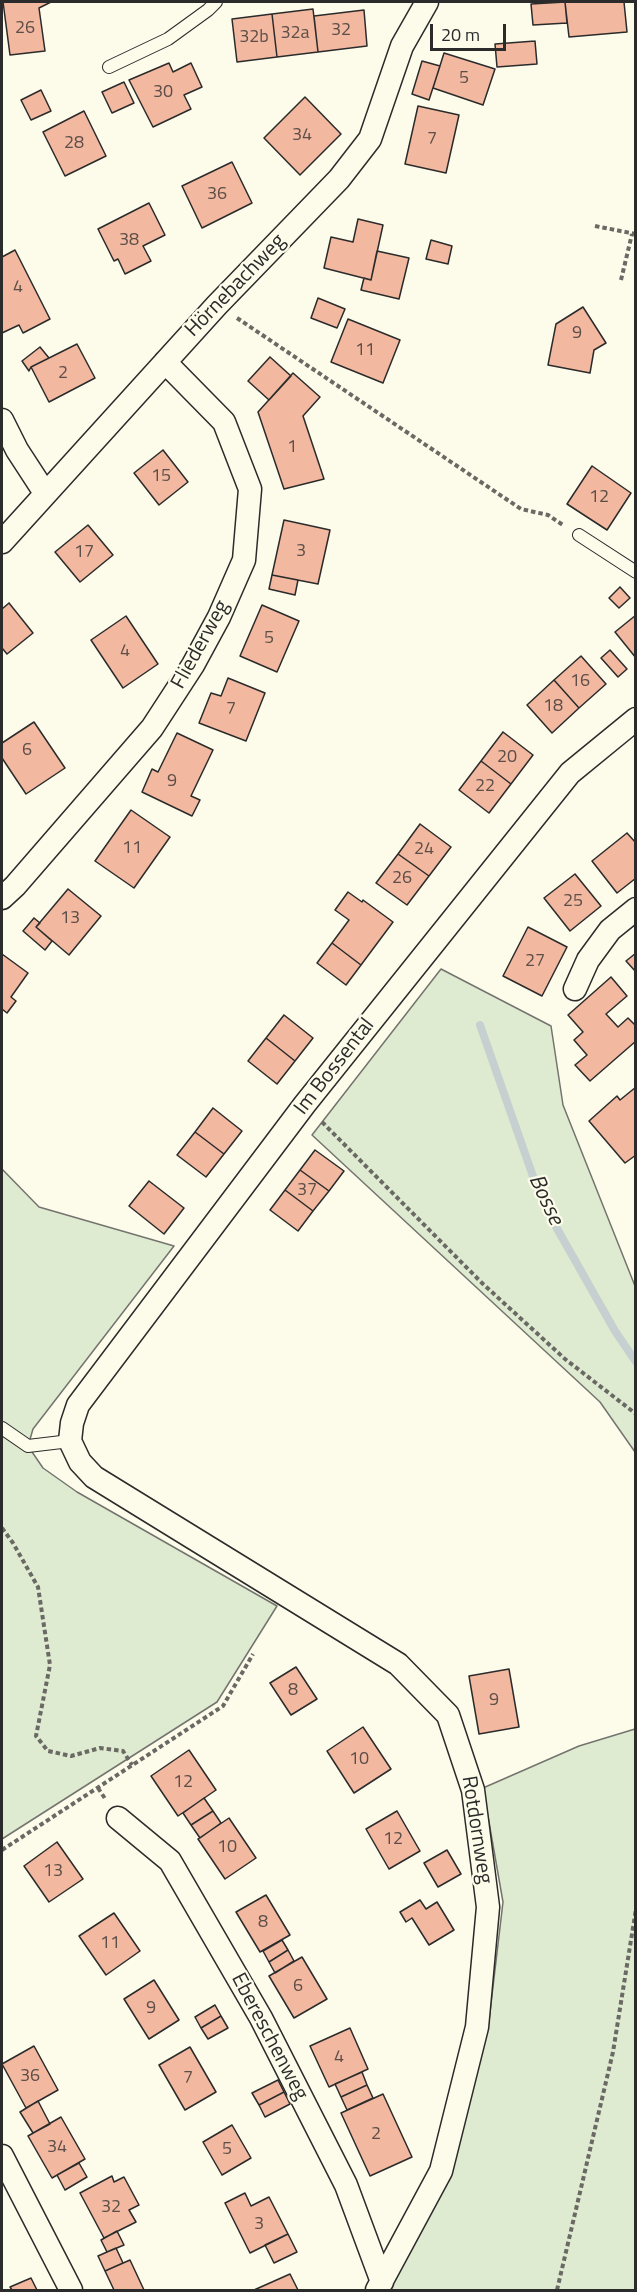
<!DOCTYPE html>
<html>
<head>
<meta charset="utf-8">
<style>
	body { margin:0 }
	#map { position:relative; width:637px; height:2292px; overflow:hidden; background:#fdfbea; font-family:"Titillium Web",sans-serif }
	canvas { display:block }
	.frame { position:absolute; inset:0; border:3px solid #2b2b2b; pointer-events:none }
	.scale { position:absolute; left:430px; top:24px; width:76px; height:27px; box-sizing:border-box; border:3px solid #2b2b2b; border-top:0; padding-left:8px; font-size:18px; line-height:21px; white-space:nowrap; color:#2b2b2b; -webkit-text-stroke:4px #fdfbea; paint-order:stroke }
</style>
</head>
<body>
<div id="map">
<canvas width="637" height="2292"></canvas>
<div class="frame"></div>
<div class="scale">20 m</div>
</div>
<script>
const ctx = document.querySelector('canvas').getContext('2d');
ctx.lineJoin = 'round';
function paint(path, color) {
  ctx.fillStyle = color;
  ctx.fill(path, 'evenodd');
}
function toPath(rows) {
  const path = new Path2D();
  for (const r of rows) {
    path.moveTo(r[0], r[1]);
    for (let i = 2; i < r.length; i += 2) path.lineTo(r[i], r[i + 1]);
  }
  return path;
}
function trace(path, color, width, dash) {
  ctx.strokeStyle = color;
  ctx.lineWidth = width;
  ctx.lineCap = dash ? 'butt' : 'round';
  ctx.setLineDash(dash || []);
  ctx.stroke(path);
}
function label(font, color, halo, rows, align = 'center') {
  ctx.font = font + ' "Titillium Web",sans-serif';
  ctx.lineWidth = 4.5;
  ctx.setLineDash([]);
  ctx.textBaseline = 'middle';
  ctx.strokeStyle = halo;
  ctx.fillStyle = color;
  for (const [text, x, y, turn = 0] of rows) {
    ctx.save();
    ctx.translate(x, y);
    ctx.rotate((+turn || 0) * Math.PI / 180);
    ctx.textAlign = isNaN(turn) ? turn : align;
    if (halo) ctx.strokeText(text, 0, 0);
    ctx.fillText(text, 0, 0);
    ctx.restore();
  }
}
const green = toPath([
	[441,969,551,1026,563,1105,635,1286,635,1452,600,1402,312,1135,441,969],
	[2,1169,39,1207,174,1246,33,1429,28,1446,43,1468,77,1492,277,1606,217,1702,2,1839,2,1169],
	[635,1729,635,2290,389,2290,488,2029,503,1902,483,1788,579,1746,635,1729]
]);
const stream = toPath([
	[480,1025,542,1202,615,1331,636,1362]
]);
const building = toPath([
	[3,2,51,2,39,8,45,51,10,55,3,2],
	[565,2,567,23,533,25,531,4,565,2],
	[565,2,624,2,627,32,569,37,565,2],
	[313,9,318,52,277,57,272,14,313,9],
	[364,10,367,46,318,52,314,16,364,10],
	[272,14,277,57,237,62,232,19,272,14],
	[535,41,537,64,497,67,495,44,535,41],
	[444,53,495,69,483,105,433,88,444,53],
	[422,61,440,66,429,100,412,94,422,61],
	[169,63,173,72,191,63,202,87,184,95,191,109,153,127,129,80,169,63],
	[124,82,134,103,112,113,102,92,124,82],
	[41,90,51,111,31,120,21,100,41,90],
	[305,97,341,134,300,175,264,138,305,97],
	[418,106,459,115,446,173,405,164,418,106],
	[84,111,106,156,65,176,43,132,84,111],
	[232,162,252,203,202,228,182,186,232,162],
	[149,203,165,235,143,246,151,261,125,274,118,259,114,261,98,229,149,203],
	[358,219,383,225,371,280,324,268,331,237,353,242,358,219],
	[431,240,452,246,448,264,426,259,431,240],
	[15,250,50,319,23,333,19,325,2,333,2,257,15,250],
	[377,251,409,258,399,299,361,290,364,278,371,280,377,251],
	[318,298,345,309,337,328,311,318,318,298],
	[583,307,606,343,594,350,590,373,548,365,556,324,583,307],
	[348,319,400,340,383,383,331,362,348,319],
	[77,344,95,378,49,402,31,367,77,344],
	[40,347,49,358,31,367,29,371,22,361,40,347],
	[270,357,291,376,269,400,248,381,270,357],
	[293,373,320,397,303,416,324,479,284,489,258,412,293,373],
	[163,450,188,482,159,505,134,473,163,450],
	[592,466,631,493,607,530,567,504,592,466],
	[284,520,330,530,318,584,272,575,284,520],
	[88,525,113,555,80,582,55,552,88,525],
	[272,575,298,580,295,595,269,589,272,575],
	[620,587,630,598,619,608,609,598,620,587],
	[9,603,33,633,7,654,2,648,2,609,9,603],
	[262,605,299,621,277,672,240,656,262,605],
	[636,615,636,658,615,632,636,615],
	[126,616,158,664,123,688,91,640,126,616],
	[610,650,627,669,618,677,601,658,610,650],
	[581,656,606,684,579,708,554,680,581,656],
	[228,678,265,693,246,741,199,723,211,693,221,696,228,678],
	[554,680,579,708,552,733,527,705,554,680],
	[34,722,65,768,26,794,2,758,2,743,34,722],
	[503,732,533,755,511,784,481,761,503,732],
	[177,733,213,750,191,796,200,800,192,816,142,792,152,769,158,772,177,733],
	[481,761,511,784,489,813,459,790,481,761],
	[131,810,170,837,134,888,95,861,131,810],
	[420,824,451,847,429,876,398,854,420,824],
	[627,833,636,843,636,878,617,893,592,861,627,833],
	[398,854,429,876,407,905,376,883,398,854],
	[575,874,601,906,570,931,544,898,575,874],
	[68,889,101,916,69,955,36,927,68,889],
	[348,892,362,902,363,900,393,922,361,965,332,943,349,920,335,910,348,892],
	[34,918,40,923,36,927,52,941,45,950,23,931,34,918],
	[528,927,567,947,542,996,503,976,528,927],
	[332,943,361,965,346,985,317,963,332,943],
	[636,953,636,972,626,961,636,953],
	[2,954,28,973,11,997,16,1001,7,1013,2,1009,2,954],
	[611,977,627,996,606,1014,618,1027,628,1018,636,1026,636,1041,590,1081,575,1065,587,1055,574,1040,583,1032,568,1015,611,977],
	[284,1015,313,1038,295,1061,266,1038,284,1015],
	[266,1038,295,1061,277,1084,248,1061,266,1038],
	[636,1087,636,1155,625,1163,589,1121,617,1096,620,1100,636,1087],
	[213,1108,242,1131,224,1154,195,1132,213,1108],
	[195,1132,224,1154,206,1177,177,1155,195,1132],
	[315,1150,344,1171,329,1191,300,1170,315,1150],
	[300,1170,329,1191,313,1211,285,1190,300,1170],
	[149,1181,184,1208,164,1234,129,1206,149,1181],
	[285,1190,313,1211,298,1231,270,1210,285,1190],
	[296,1667,317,1699,291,1715,270,1683,296,1667],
	[509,1669,519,1727,479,1734,469,1676,509,1669],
	[363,1727,391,1769,354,1793,327,1751,363,1727],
	[189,1750,216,1790,178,1816,151,1776,189,1750],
	[204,1798,213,1811,191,1825,183,1813,204,1798],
	[213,1811,221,1823,200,1838,191,1825,213,1811],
	[397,1811,420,1851,389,1869,366,1829,397,1811],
	[229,1818,256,1858,225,1879,198,1839,229,1818],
	[57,1842,83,1879,49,1902,24,1866,57,1842],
	[447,1850,461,1874,438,1887,424,1863,447,1850],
	[266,1895,290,1935,260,1952,236,1912,266,1895],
	[420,1900,426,1909,437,1902,454,1930,429,1945,412,1918,406,1922,400,1912,420,1900],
	[114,1913,140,1951,106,1975,79,1936,114,1913],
	[282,1940,288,1950,269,1962,263,1951,282,1940],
	[288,1950,294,1961,275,1973,269,1962,288,1950],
	[302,1957,327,1999,294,2018,269,1976,302,1957],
	[154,1980,179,2020,149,2039,124,1999,154,1980],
	[215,2005,221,2016,201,2028,195,2017,215,2005],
	[221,2016,228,2028,208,2039,201,2028,221,2016],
	[350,2028,368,2069,329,2087,310,2046,350,2028],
	[34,2046,58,2090,26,2108,2,2064,34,2046],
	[190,2047,216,2092,185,2110,159,2065,190,2047],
	[362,2072,367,2085,341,2097,335,2084,362,2072],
	[278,2080,284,2092,259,2105,252,2093,278,2080],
	[367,2085,373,2098,347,2110,341,2097,367,2085],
	[284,2092,290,2104,265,2117,259,2105,284,2092],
	[383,2094,412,2157,370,2176,341,2113,383,2094],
	[38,2101,50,2124,33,2133,20,2112,38,2101],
	[61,2117,85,2159,52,2178,28,2136,61,2117],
	[232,2125,251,2158,222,2175,203,2142,232,2125],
	[79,2163,87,2177,65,2190,57,2175,79,2163],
	[112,2176,114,2182,124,2177,139,2205,129,2210,136,2222,104,2238,80,2193,112,2176],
	[245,2193,251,2206,269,2197,288,2234,250,2253,225,2203,245,2193],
	[117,2231,124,2245,107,2252,101,2240,117,2231],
	[288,2234,297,2252,274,2263,265,2245,288,2234],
	[116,2248,123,2263,105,2271,98,2256,116,2248],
	[130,2260,144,2290,114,2290,105,2271,130,2260],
	[290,2274,298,2290,254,2290,290,2274],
	[31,2278,37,2290,12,2290,10,2287,31,2278]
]);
const path = toPath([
	[595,226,636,234],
	[621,280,632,234],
	[237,318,521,509,548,515,563,525],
	[322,1122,482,1283,565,1359,636,1414],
	[2,1528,13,1543,38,1587,50,1665,36,1736,48,1751,71,1756,100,1748,123,1751,132,1765],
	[98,1788,106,1800],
	[2,1850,223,1706,253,1654],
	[557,2290,613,2052,636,1909]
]);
const service = toPath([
	[109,67,168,39,208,10,216,2],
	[579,535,636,572],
	[2,1428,28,1446,70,1441]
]);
const minor = toPath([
	[2,420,17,450,45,493],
	[2,542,217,305,339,179,370,139,402,46,427,2],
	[2,898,15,886,152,728,193,665,219,617,244,560,250,489,224,422,165,362],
	[575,989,588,960,610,930,636,909],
	[118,1818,170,1861,261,2018,346,2185,382,2282],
	[2,2156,71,2290],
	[377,2290,441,2171,477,2027,488,1907,473,1790,448,1715,398,1664,94,1477,80,1462,70,1441,72,1423,78,1405,305,1104,570,773,636,719]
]);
const numberNames = [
	["26",25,29],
	["32",341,31],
	["32a",295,34],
	["32b",254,38],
	["5",464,79],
	["30",163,93],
	["34",302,136],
	["7",432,140],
	["28",74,144],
	["36",217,195],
	["38",129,241],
	["4",18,288],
	["9",577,334],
	["11",365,351],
	["2",63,374],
	["1",292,448],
	["15",161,477],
	["12",599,498],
	["3",301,552],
	["17",84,553],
	["5",269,639],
	["4",125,652],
	["16",580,682],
	["18",553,707],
	["7",231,710],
	["6",27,751],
	["20",507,758],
	["9",172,782],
	["22",485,787],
	["11",132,849],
	["24",424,850],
	["26",402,879],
	["25",573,902],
	["13",70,919],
	["27",535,962],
	["37",307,1191],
	["8",293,1691],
	["9",494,1701],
	["10",359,1760],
	["12",183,1783],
	["12",393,1840],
	["10",227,1848],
	["13",53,1872],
	["8",263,1923],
	["11",110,1944],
	["6",298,1987],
	["9",151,2009],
	["4",339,2058],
	["36",30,2077],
	["7",188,2079],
	["2",376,2135],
	["34",57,2148],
	["5",227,2150],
	["32",111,2208],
	["3",259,2225]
];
const streetNames = [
	["Hörnebachweg",236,286,-46],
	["Fliederweg",201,645,-61],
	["Im Bossental",335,1067,-52],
	["Rotdornweg",476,1830,81],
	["Ebereschenweg",269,2037,62]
];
const waterNames = [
	["Bosse",545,1200,65]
];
paint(green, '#deebd1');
trace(green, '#74746e', 1.5);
trace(stream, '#c7d0d0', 8);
paint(building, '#f2b8a0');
trace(building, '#2b2b2b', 1.5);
trace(service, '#2b2b2b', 14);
trace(minor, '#2b2b2b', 25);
trace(path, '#6a6964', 4, [4.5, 3]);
trace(service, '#fdfbea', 12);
trace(minor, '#fdfbea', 22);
label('18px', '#5d4e48', null, numberNames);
label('21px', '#2b2b2b', '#fdfbea', streetNames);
label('italic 22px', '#2b2b2b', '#fdfbea', waterNames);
</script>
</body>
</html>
